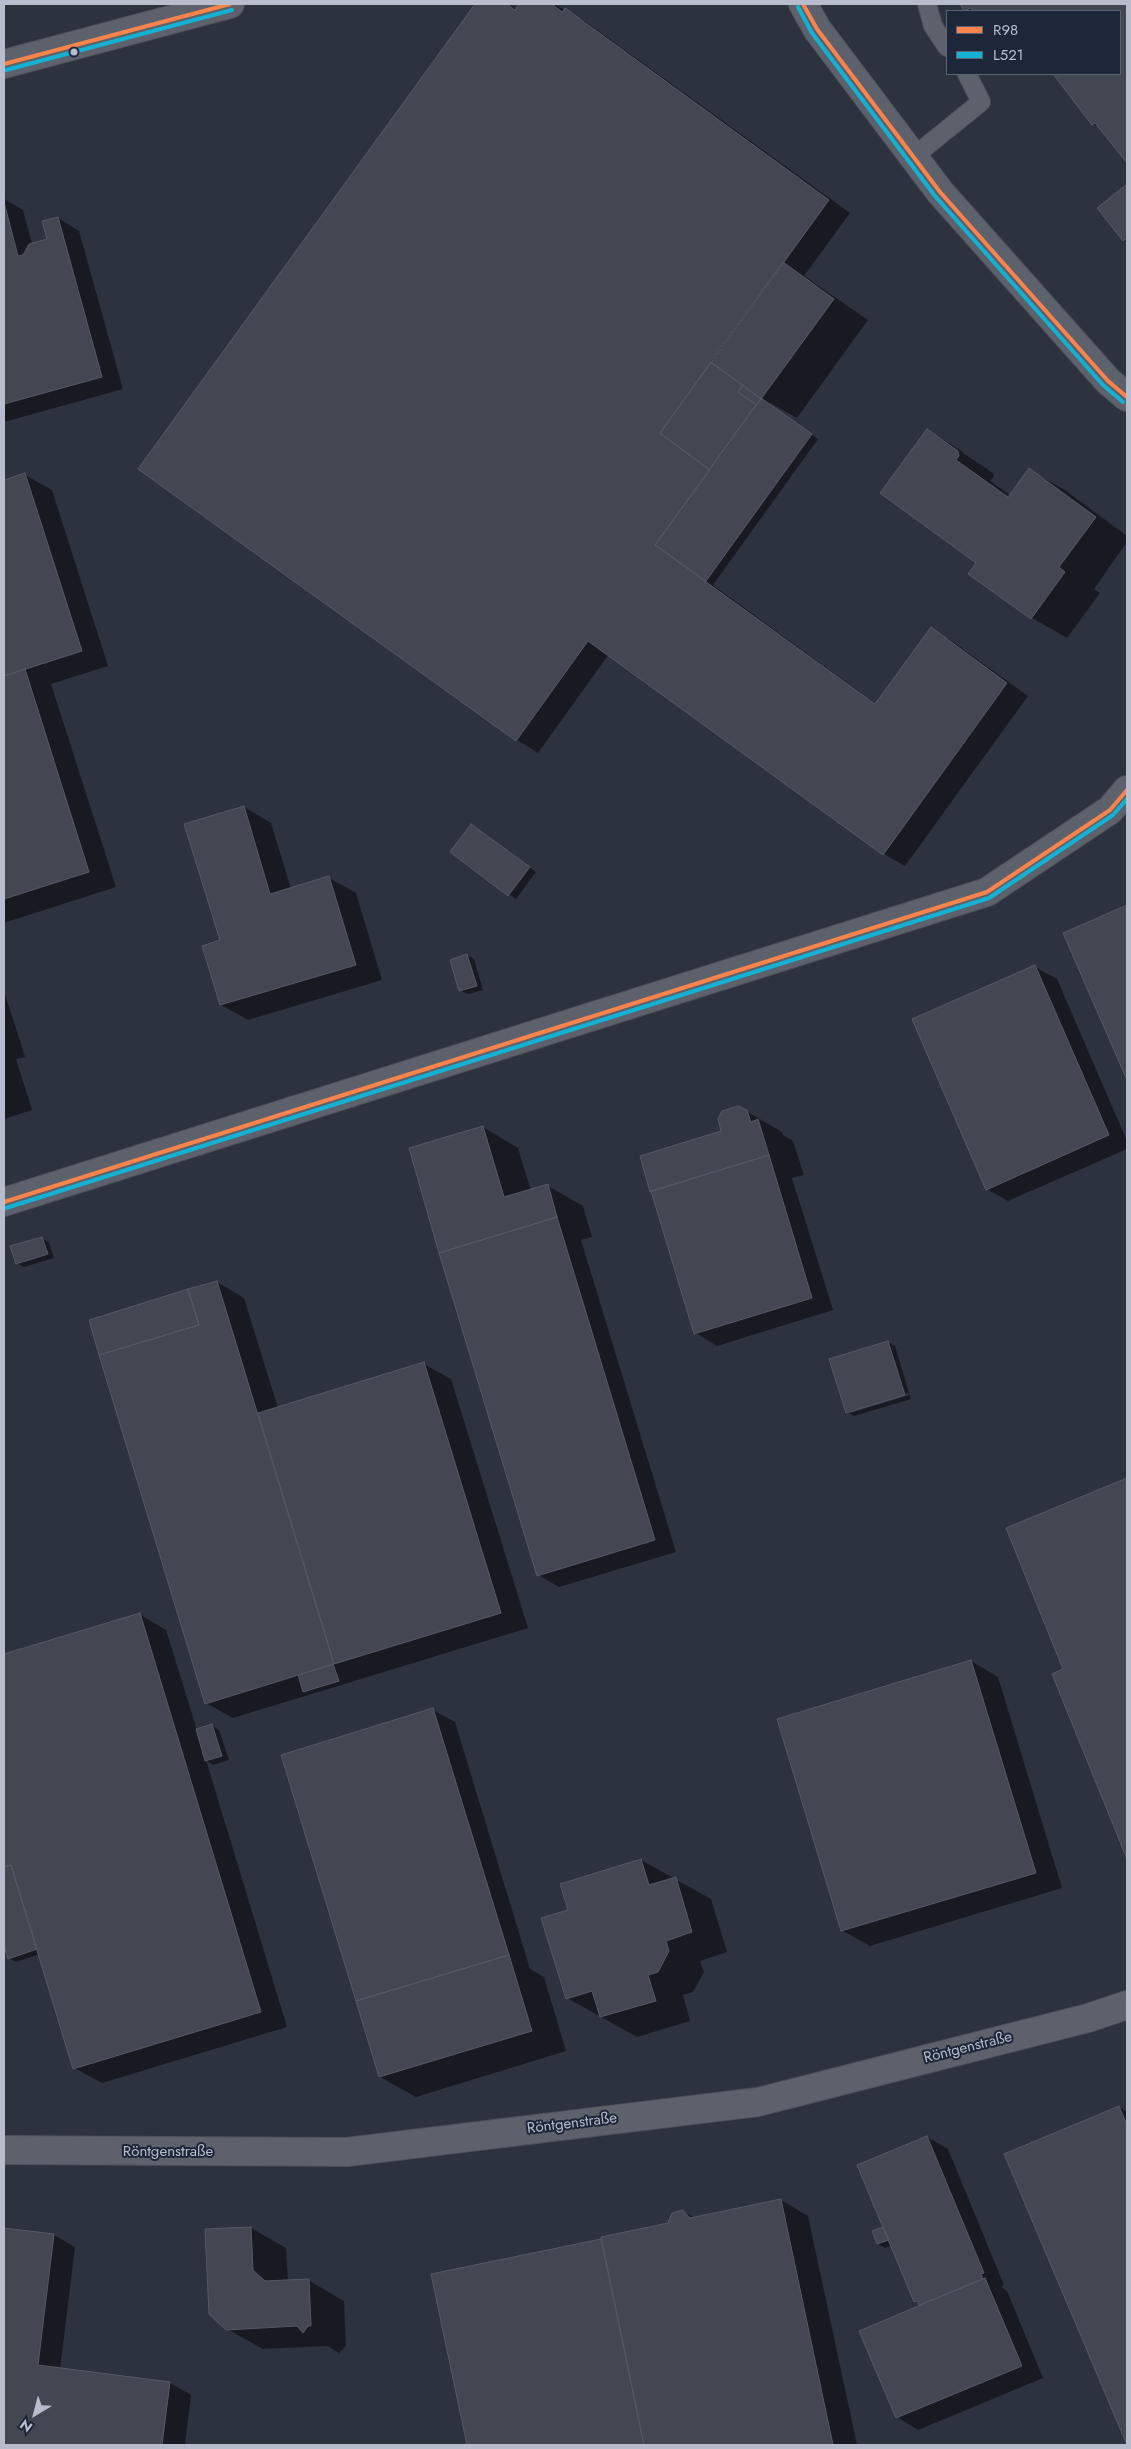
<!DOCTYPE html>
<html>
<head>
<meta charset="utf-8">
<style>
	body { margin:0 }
	#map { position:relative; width:1131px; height:2449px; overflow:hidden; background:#2c323e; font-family:Jost,sans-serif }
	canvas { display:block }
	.frame { position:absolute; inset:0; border:5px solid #b7bdcd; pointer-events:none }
	.legend { position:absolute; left:946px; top:10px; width:175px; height:65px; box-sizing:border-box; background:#1e2639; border:1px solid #5b6274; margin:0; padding:6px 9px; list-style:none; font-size:15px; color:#b7bdcd }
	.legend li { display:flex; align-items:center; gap:10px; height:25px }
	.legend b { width:25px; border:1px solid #5b6274 }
	.north { position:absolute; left:10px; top:2389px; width:50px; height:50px; -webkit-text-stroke:4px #1e2639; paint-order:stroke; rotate:217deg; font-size:14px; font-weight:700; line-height:20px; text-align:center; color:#b7bdcd }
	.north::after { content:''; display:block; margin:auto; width:18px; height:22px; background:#b7bdcd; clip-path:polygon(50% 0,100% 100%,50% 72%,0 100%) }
</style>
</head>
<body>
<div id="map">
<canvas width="1131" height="2449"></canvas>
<div class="frame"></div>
<ul class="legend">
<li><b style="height:6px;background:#f8844c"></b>R98</li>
<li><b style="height:6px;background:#13b2d5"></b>L521</li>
</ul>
<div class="north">N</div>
</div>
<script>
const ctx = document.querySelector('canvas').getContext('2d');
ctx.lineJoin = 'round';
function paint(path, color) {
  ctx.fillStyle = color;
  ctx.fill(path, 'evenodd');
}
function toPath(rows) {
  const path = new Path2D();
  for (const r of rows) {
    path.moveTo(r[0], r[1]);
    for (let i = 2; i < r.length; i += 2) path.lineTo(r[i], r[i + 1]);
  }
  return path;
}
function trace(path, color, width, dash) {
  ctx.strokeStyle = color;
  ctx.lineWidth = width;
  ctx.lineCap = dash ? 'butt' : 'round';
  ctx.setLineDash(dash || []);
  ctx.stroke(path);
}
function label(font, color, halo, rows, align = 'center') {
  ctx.font = font + ' Jost,sans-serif';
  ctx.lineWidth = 4;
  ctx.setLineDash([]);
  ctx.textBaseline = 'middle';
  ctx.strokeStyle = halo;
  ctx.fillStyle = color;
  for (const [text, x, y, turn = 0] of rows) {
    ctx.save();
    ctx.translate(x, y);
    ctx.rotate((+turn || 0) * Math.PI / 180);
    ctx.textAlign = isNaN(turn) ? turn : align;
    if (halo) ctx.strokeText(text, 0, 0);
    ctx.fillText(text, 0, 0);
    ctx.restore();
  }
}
const shadow = toPath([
	[476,4,509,4,516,9,520,4,554,4,565,10,586,22,850,213,804,276,868,320,797,418,770,403,769,404,818,439,713,585,876,704,931,629,952,641,1028,696,905,866,884,854,609,654,538,753,517,740,139,468],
	[961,4,1127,4,1127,161,1103,130,1093,124,1054,74,1120,74,1120,11,965,11],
	[1127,186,1127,242,1099,208],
	[4,199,23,210,32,244,49,239,58,218,79,231,123,389,4,422],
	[927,430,962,451,963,453,993,473,994,477,990,481,1010,495,1029,470,1065,490,1127,536,1127,542,1094,589,1100,593,1067,638,1032,618,970,574,978,563],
	[25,475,52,490,108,666,51,684,116,887,4,923,4,481],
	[244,807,271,823,291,889,329,878,356,893,382,980,248,1020,221,1005,221,941],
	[479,830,536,872,516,899,452,852],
	[1127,907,1127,1077,1065,934],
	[467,955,474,959,483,990,468,994,460,990],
	[1035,967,1057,979,1127,1141,1127,1149,1008,1201,987,1189],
	[4,991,25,1057,16,1059,32,1110,4,1119],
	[746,1111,782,1132,783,1135,793,1141,804,1175,792,1178,833,1310,717,1346,696,1333,723,1132],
	[483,1127,518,1148,531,1191,548,1186,583,1206,592,1237,581,1240,676,1552,559,1587,538,1575],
	[42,1238,49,1243,54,1258,24,1267,17,1263],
	[217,1282,244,1298,278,1408,424,1364,451,1379,528,1628,233,1718,206,1703],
	[888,1342,895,1346,909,1393,850,1410,850,1413,910,1395,911,1399,854,1416,847,1412],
	[1127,1480,1127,1856,1054,1675,1065,1670,1007,1528],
	[139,1614,166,1630,197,1730,212,1725,219,1730,229,1760,213,1765,206,1760,287,2027,102,2083,74,2068,40,1954,16,1962,9,1958,4,1941,4,1655],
	[971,1661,998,1677,1062,1888,870,1946,843,1931,778,1720],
	[433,1710,455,1722,530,1969,544,1977,566,2051,416,2097,380,2077,283,1755],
	[641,1860,711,1899,727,1952,700,1961,704,1972,693,1992,683,1995,690,2021,637,2037,567,1998,569,1911],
	[1119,2107,1127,2112,1127,2445,1005,2155],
	[927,2137,948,2149,1004,2285,1001,2287,1007,2291,1043,2378,918,2430,897,2417,921,2306,915,2301,892,2245,885,2248,878,2244],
	[781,2200,808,2216,857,2445,469,2445,433,2275,601,2240,603,2241,669,2224,683,2211,695,2218],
	[251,2228,286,2248,288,2281,308,2280,344,2301,346,2346,339,2353,328,2346,263,2349,227,2329,206,2230],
	[4,2229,54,2235,75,2247,60,2369,170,2383,191,2395,185,2445,4,2445]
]);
const building = toPath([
	[475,4,507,4,515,10,519,4,552,4,562,12,565,8,829,200,660,433,710,470,655,545,875,704,931,627,1007,683,883,855,588,641,516,741,138,469,475,4],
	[960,4,1127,4,1127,163,1095,123,1092,125,1053,74,1120,74,1120,11,973,11,971,8,964,11,960,4],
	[1127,184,1127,238,1123,241,1097,208,1127,184],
	[4,202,18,256,23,255,29,244,47,239,42,221,58,217,102,377,4,404,4,202],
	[783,262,834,299,761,399,710,362,783,262],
	[711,362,743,385,738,392,756,405,709,470,660,433,711,362],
	[743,385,761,399,757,405,738,392,743,385],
	[761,398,812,434,706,581,655,545,761,398],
	[927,429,958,451,959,456,956,460,1008,497,1029,468,1096,517,1059,567,1065,572,1031,619,968,574,976,563,880,493,927,429],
	[25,473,82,651,4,676,4,480,25,473],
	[25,669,89,872,4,899,4,676,25,669],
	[244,806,270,894,329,876,356,965,220,1005,202,946,220,940,184,824,244,806],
	[471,824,530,867,508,896,450,852,471,824],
	[1127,905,1127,1080,1063,933,1127,905],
	[467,954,477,986,459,991,450,960,467,954],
	[1035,965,1109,1135,986,1190,912,1019,1035,965],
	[738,1106,747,1110,751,1122,758,1119,769,1155,650,1192,640,1156,721,1131,718,1119,722,1111,738,1106],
	[483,1126,504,1197,548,1184,557,1217,439,1253,409,1148,483,1126],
	[769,1155,812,1298,694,1334,651,1191,769,1155],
	[557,1217,655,1540,537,1576,439,1253,557,1217],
	[42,1237,48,1254,16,1264,10,1246,42,1237],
	[217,1281,334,1664,205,1704,99,1355,199,1325,188,1289,217,1281],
	[188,1289,199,1325,99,1355,89,1320,188,1289],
	[888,1341,905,1395,846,1413,829,1359,888,1341],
	[424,1362,501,1613,334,1664,258,1413,424,1362],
	[1127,1478,1127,1859,1052,1674,1063,1669,1006,1528,1127,1478],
	[140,1613,261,2012,73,2069,11,1865,4,1867,4,1654,140,1613],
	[971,1660,1036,1873,841,1931,777,1719,971,1660],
	[333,1664,339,1681,303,1692,298,1675,333,1664],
	[433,1708,509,1955,356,2001,281,1755,433,1708],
	[212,1724,222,1756,205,1761,196,1729,212,1724],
	[641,1859,649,1885,676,1877,692,1932,666,1941,669,1951,658,1972,648,1975,656,2001,600,2017,592,1991,566,1999,541,1918,568,1910,560,1884,641,1859],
	[11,1865,37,1949,8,1959,4,1945,4,1867,11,1865],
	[509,1955,532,2031,379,2077,356,2001,509,1955],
	[1119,2106,1127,2125,1127,2445,1004,2154,1119,2106],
	[927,2136,984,2273,981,2274,983,2279,919,2305,917,2301,914,2302,857,2165,927,2136],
	[781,2199,833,2445,644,2445,601,2237,668,2223,672,2213,683,2210,690,2218,781,2199],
	[251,2227,253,2270,265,2281,309,2279,311,2326,308,2326,303,2333,297,2326,226,2330,209,2314,205,2229,251,2227],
	[883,2227,889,2240,877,2244,872,2231,883,2227],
	[4,2228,54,2234,38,2365,170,2382,162,2445,4,2445,4,2228],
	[601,2239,644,2445,467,2445,431,2274,601,2239],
	[985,2278,1022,2366,896,2418,859,2331,985,2278]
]);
const service = toPath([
	[927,4,933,26,947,47],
	[913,157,981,102,967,74]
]);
const minor = toPath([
	[803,4,817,29,940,192,1108,381,1127,397],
	[4,64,230,4],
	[4,1202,987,892,1110,810,1127,790],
	[4,2150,347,2152,758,2102,1088,2018,1127,2005]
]);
const bus1 = toPath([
	[803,4,817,29,940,192,1108,381,1127,397],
	[4,64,230,4],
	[4,1202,987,892,1110,810,1127,790]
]);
const bus2 = toPath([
	[798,7,812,33,935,196,1103,385,1123,402],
	[6,70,232,10],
	[6,1208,989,898,1113,815,1127,799]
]);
const markers = [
	[74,52,4.5,"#b7bdcd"]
];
const streetNames = [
	["Röntgenstraße",968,2048,-14],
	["Röntgenstraße",572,2124,-7],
	["Röntgenstraße",168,2152]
];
paint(shadow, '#0007');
paint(building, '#424752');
trace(building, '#545a65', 1);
trace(service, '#4a4f57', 20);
trace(minor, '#4a4f57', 30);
trace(service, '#5d616b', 18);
trace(minor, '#5d616b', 28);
trace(bus1, '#f8844c', 4);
trace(bus2, '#13b2d5', 4);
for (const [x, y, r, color] of markers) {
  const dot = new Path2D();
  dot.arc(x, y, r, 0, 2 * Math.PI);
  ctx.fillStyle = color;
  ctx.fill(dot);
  trace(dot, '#1e2639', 2);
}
label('15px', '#b7bdcd', '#1e2639', streetNames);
</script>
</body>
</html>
